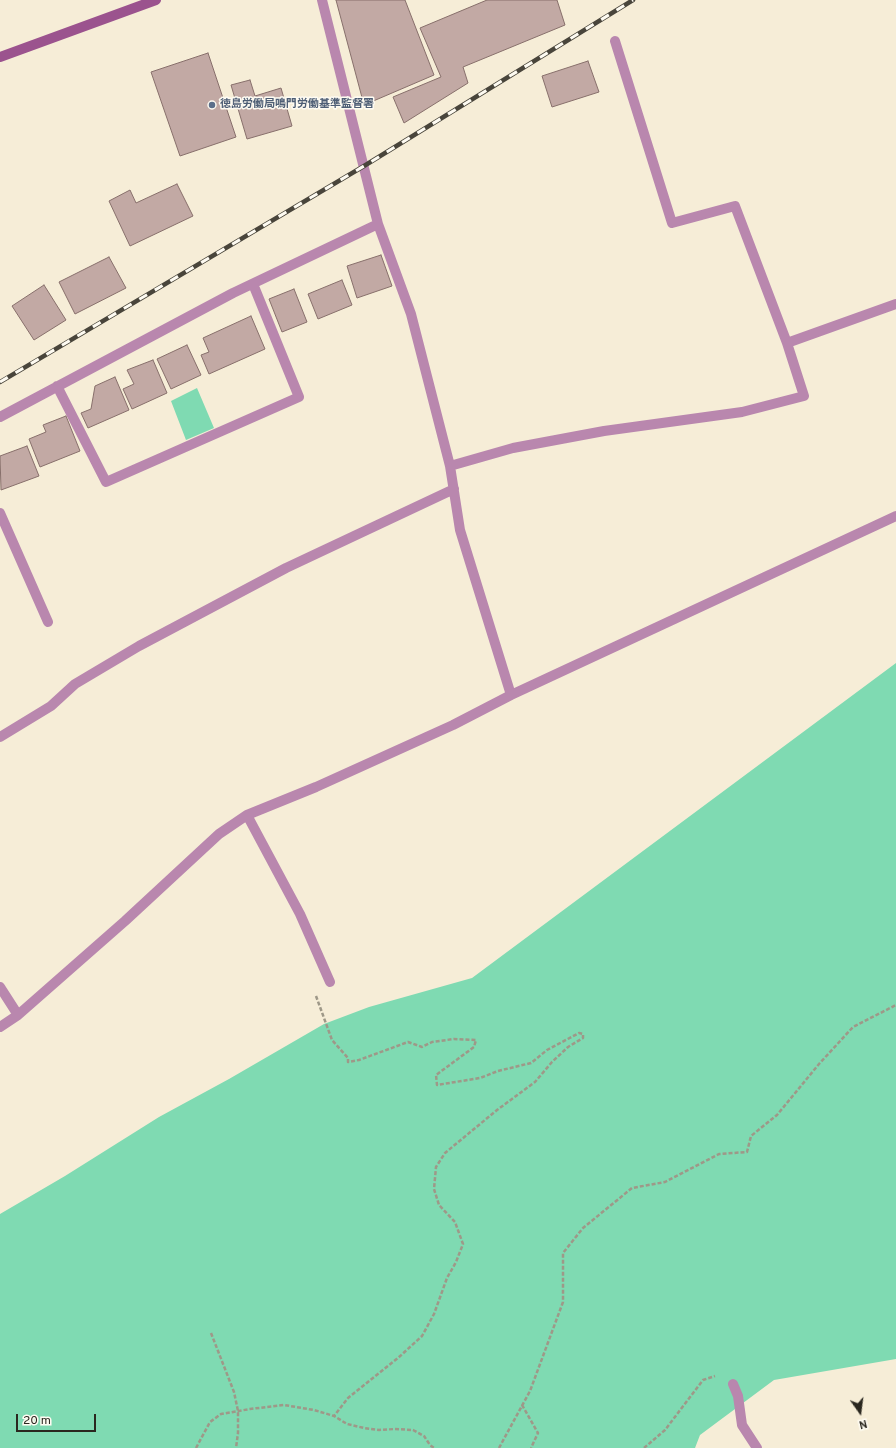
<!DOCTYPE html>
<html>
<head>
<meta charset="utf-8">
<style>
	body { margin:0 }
	#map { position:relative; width:896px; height:1448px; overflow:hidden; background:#f6edd7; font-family:Overpass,sans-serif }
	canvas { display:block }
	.north { position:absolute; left:840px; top:1392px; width:40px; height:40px; -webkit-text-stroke:3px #fefbf2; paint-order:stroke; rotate:166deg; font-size:11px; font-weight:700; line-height:16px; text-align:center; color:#2a271f }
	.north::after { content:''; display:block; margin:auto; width:14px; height:18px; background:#2a271f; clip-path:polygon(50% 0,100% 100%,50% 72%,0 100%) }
	.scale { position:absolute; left:16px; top:1414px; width:80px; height:18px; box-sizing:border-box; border:2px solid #2a271f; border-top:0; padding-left:5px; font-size:12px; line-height:14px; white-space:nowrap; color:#2a271f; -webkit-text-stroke:3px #fefbf2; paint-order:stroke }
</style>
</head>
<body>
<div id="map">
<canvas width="896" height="1448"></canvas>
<div class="north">N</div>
<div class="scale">20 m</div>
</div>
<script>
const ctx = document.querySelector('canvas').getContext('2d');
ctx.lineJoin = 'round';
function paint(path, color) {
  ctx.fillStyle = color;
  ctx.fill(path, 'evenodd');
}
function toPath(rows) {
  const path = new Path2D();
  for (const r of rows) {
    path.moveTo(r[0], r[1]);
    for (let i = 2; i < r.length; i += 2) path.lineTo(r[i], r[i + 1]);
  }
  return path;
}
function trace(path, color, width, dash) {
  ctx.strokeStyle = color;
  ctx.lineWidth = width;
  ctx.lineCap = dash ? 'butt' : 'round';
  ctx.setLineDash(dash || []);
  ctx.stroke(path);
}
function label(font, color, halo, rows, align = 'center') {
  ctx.font = font + ' Overpass,"Noto Sans JP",sans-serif';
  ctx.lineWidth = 3;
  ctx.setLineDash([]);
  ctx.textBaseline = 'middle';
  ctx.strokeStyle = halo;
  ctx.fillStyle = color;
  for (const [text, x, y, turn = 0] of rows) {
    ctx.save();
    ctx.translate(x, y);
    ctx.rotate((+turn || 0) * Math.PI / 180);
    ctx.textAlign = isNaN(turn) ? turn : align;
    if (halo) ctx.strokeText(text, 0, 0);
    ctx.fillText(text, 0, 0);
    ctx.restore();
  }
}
const green = toPath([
	[197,388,214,428,186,440,171,401],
	[896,663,896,1359,774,1380,700,1435,695,1448,0,1448,0,1214,65,1176,159,1117,229,1079,324,1024,369,1007,472,978]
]);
const building = toPath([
	[336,0,405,0,434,75,364,105,336,0],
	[487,0,557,0,565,25,463,67,468,83,404,123,393,97,441,77,420,28,487,0],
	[208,53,236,137,180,156,151,72,208,53],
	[588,61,599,92,552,107,542,76,588,61],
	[250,80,255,96,281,88,292,126,247,139,231,85,250,80],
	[177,184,193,216,130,246,109,201,130,190,136,203,177,184],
	[381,255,392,286,357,298,347,266,381,255],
	[109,257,126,288,75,314,59,282,109,257],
	[342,280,352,305,318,319,308,294,342,280],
	[44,285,66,320,34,340,12,306,44,285],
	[294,289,307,322,282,332,269,299,294,289],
	[251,316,265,349,209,374,201,355,209,352,203,338,251,316],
	[187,345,201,375,171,389,157,359,187,345],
	[153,360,167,393,132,409,123,389,134,384,127,370,153,360],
	[115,377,129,410,88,428,81,413,91,409,95,386,115,377],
	[66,416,80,451,40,467,29,439,46,432,43,425,66,416],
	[27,446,39,476,1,490,0,456,27,446]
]);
const path = toPath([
	[316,996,332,1040,348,1058,348,1062,359,1060,408,1042,422,1047,432,1042,454,1039,476,1040,474,1047,436,1075,437,1085,480,1078,498,1071,531,1063,547,1050,579,1033,583,1034,583,1038,568,1047,552,1062,535,1082,497,1110,445,1153,436,1167,434,1189,439,1205,455,1222,463,1244,456,1262,447,1278,434,1314,422,1336,398,1358,348,1398,334,1416],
	[211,1333,234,1392,238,1411,238,1433,236,1448],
	[522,1405,538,1433,531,1448],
	[196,1448,210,1422,221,1414,250,1409,284,1405,314,1410,334,1416,347,1424,364,1428,379,1430,395,1429,413,1430,424,1436,430,1445,434,1448],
	[499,1448,530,1391,563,1302,563,1253,583,1228,632,1188,665,1182,719,1154,747,1152,751,1136,777,1115,819,1064,853,1027,896,1005],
	[644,1448,665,1430,703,1380,715,1376]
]);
const lane = toPath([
	[733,1384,738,1396,742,1425,757,1448]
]);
const street = toPath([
	[322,0,378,224,411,314,450,466,460,530,511,695],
	[787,343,896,304],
	[57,386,106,482,299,397,253,284],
	[0,417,233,293,378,224],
	[450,466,513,448,604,431,742,412,804,396,787,343,735,206,672,223,615,41],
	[0,513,48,622],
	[0,737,51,706,75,684,139,646,286,568,454,489],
	[247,815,300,914,330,982],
	[0,987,18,1015],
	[0,1027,18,1015,125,921,219,834,247,815,316,787,453,725,511,695,896,516]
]);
const secondary = toPath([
	[0,57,156,0]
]);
const rail = toPath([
	[0,382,364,166,633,0]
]);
const markers = [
	[212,105,4,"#5c6f8a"]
];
const serviceNames = [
	["徳島労働局鳴門労働基準監督署",220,105]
];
paint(green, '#7fdab2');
paint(building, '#c2a9a4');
trace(building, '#876f6b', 1);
trace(path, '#9e9888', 2.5, [4, 2]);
trace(lane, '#b987ae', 10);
trace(street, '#b987ae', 10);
trace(secondary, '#9b538e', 10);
trace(rail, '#49453b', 4.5);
trace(rail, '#fefbf2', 3, [9]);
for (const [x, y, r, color] of markers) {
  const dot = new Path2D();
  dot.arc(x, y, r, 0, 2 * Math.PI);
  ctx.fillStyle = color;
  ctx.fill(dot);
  trace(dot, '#fefbf2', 1.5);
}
label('bold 11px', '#4e5e75', '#fefbf2', serviceNames, 'left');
</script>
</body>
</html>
